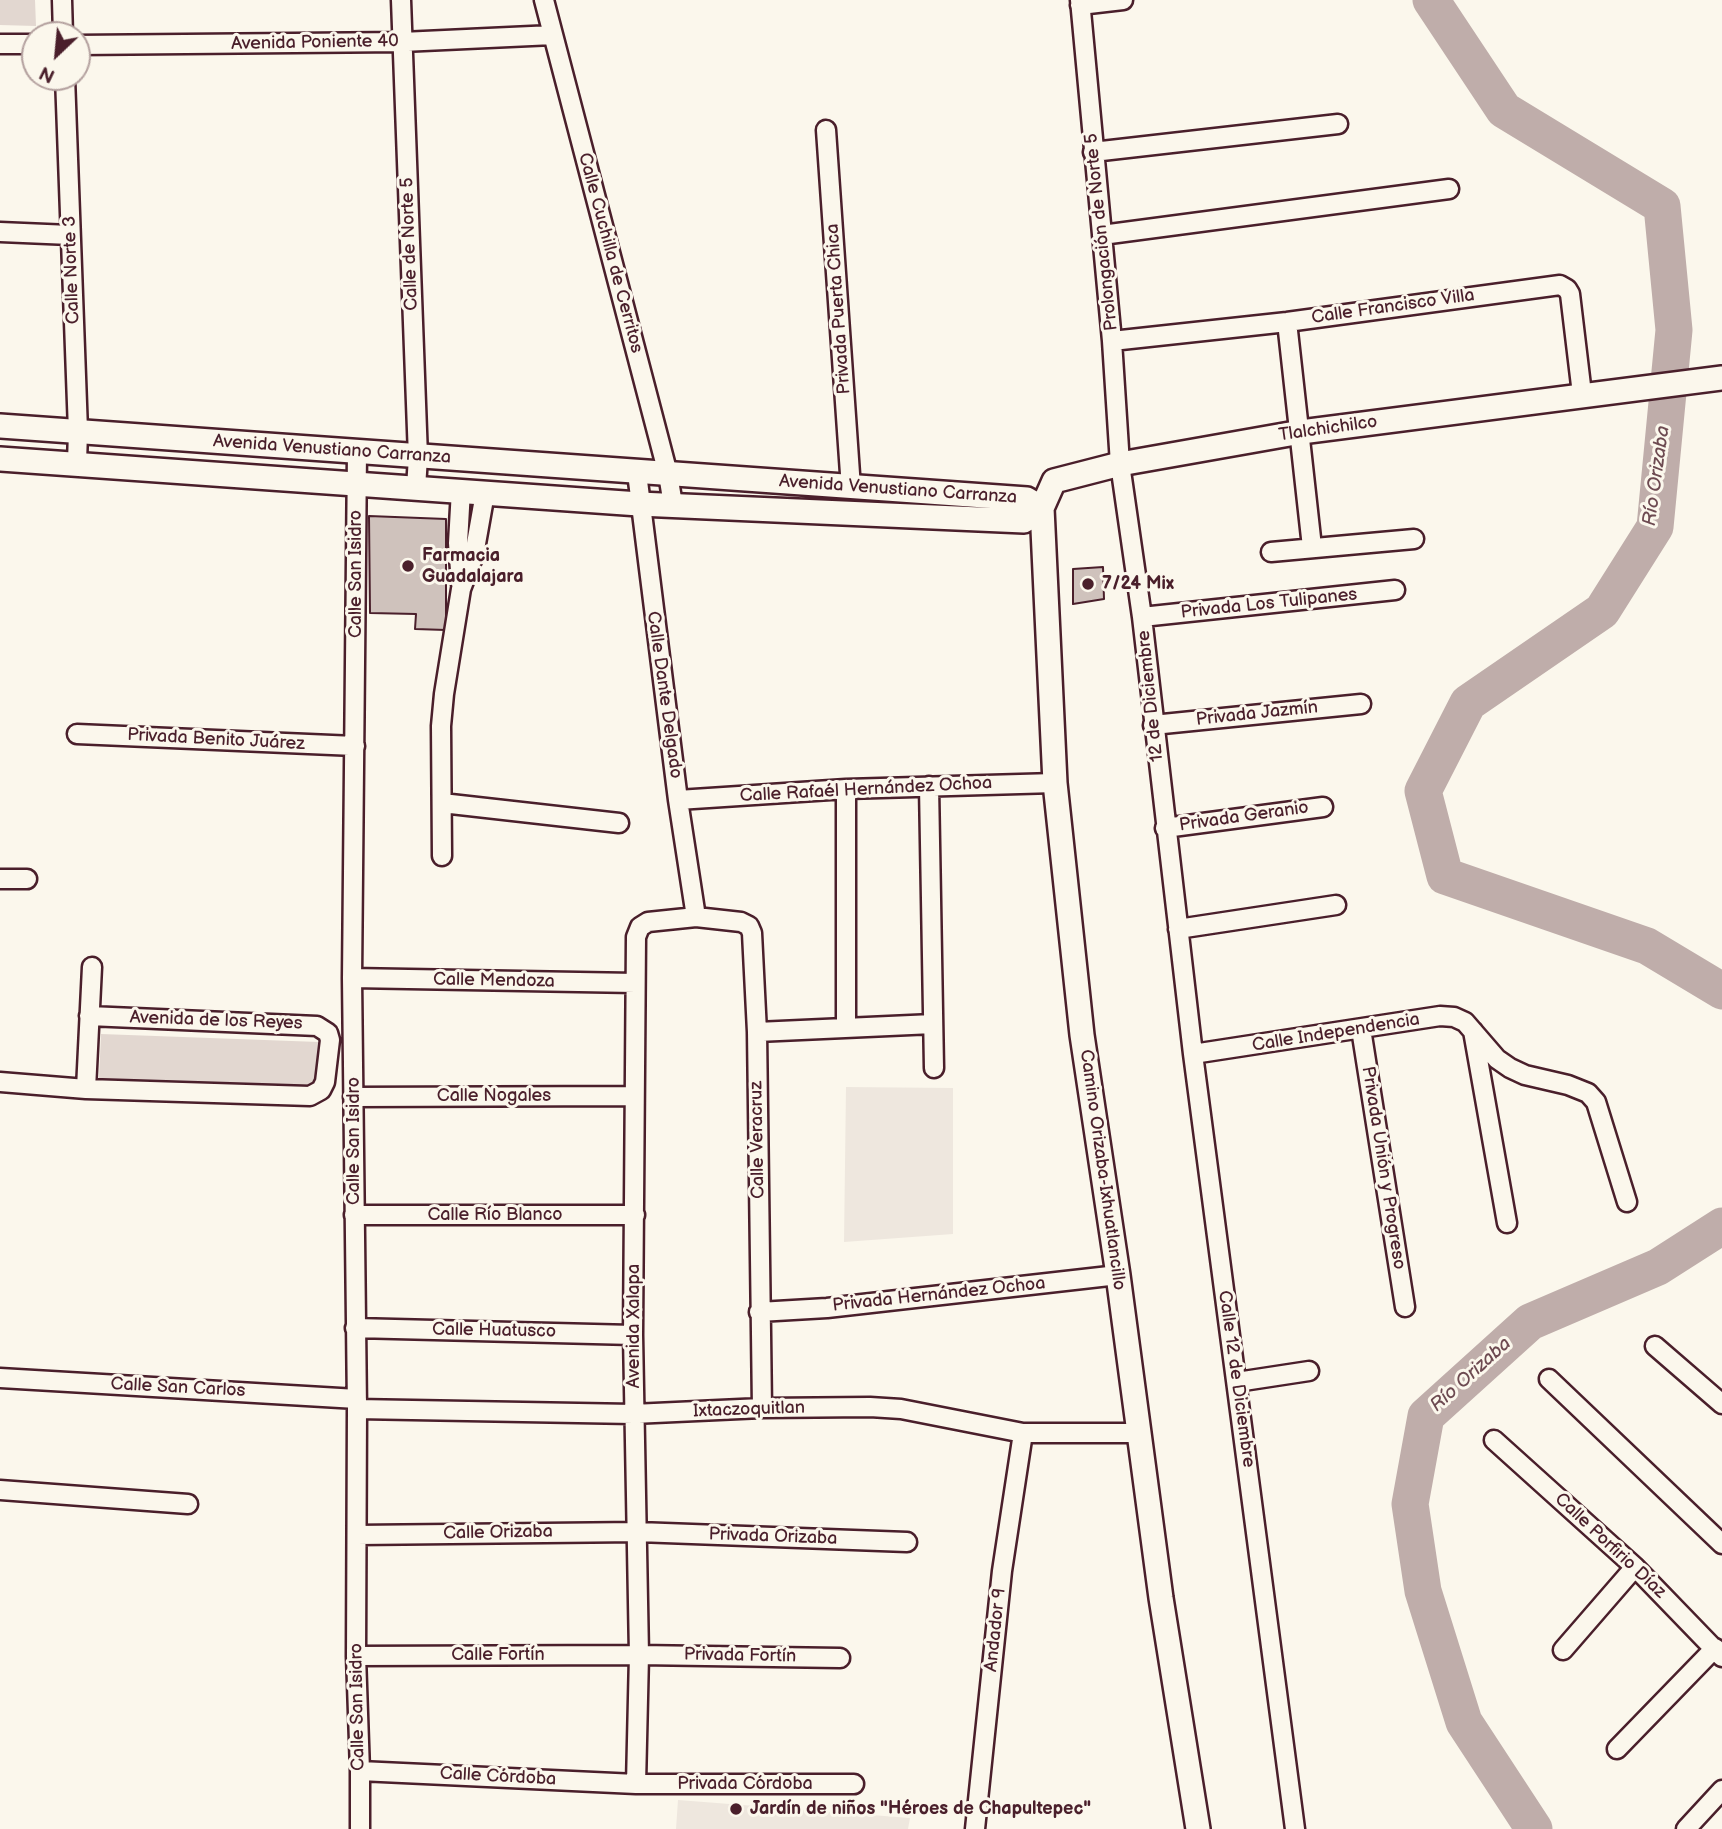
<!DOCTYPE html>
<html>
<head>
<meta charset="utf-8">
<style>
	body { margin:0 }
	#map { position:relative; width:1722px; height:1829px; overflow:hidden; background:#fbf7ec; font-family:"Balsamiq Sans",sans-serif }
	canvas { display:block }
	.north { position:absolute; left:21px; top:21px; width:70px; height:70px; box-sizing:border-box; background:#fbf7ec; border:2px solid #b4a19f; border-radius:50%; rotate:206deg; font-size:19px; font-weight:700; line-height:28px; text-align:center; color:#4a1f2b }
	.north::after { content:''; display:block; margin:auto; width:24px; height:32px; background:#4a1f2b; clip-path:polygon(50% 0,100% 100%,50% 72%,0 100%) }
</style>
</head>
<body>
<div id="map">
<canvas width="1722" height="1829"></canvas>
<div class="north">N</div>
</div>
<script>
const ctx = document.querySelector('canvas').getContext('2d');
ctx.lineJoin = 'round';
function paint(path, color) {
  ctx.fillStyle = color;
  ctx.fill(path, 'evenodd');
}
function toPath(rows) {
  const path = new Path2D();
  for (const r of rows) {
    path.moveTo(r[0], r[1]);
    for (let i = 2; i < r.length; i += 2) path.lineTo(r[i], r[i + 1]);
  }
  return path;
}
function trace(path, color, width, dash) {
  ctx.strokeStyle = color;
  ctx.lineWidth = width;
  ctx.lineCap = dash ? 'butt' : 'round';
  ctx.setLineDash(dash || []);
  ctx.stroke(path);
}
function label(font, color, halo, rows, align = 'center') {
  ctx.font = font + ' "Balsamiq Sans",sans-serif';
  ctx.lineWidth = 6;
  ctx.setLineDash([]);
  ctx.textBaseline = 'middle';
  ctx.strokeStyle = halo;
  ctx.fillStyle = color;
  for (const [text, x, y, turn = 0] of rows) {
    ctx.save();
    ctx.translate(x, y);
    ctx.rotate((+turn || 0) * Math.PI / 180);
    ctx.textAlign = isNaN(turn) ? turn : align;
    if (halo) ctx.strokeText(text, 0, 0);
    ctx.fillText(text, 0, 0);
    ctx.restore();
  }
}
const built = toPath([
	[846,1087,953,1088,953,1234,844,1242],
	[678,1800,910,1818,908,1829,676,1829]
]);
const green = toPath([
	[0,0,35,0,36,26,0,25],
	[101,1034,319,1042,317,1087,99,1079]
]);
const river = toPath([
	[1431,0,1504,110,1662,206,1674,330,1655,527,1602,611,1468,703,1423,791,1445,876,1647,946,1722,991],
	[1534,1829,1464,1722,1423,1591,1410,1504,1426,1416,1530,1322,1658,1267,1722,1226]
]);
const building = toPath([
	[369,516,446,519,446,630,415,629,416,614,370,613,369,516],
	[1103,567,1104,599,1073,604,1073,569,1103,567]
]);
const minor = toPath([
	[62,0,63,35],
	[401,0,418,457,416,488],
	[544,0,668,474,673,505],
	[1080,0,1112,341,1120,464,1142,617,1193,1054,1295,1829],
	[1080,5,1123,0],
	[0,44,35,44],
	[77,45,402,42,553,35],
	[65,77,78,431,77,463],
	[826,130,851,488],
	[1093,152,1338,124],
	[0,232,70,235],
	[1102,235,1449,189],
	[1287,322,1312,547],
	[1112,341,1287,322,1560,285,1567,289,1570,294,1582,394],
	[357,452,352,978,357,1409,356,1656,360,1771,360,1829],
	[637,473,678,800,696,917],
	[461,490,458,543,461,584],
	[1271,552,1414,539],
	[1142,617,1395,590],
	[1153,725,1361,704],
	[77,734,355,746],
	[929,786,934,1068],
	[678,800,846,789,1055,783],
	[442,803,619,823],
	[1165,828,1323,807],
	[442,856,441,726,444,694,461,589,474,555,485,493],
	[0,879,27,879],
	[1178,929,1336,905],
	[352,978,635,983],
	[846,1027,846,789],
	[1361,1029,1405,1307],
	[1473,1031,1507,1223],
	[757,1032,933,1024],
	[1193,1054,1440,1016,1454,1017,1465,1022,1497,1059,1510,1068,1525,1075,1568,1085,1588,1093,1596,1102,1627,1202],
	[0,1082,86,1089,310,1096,321,1090,325,1082,330,1040,328,1033,317,1026,89,1016],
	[86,1089,92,967],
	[353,1097,634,1096],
	[354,1215,635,1215],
	[759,1312,827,1308,1118,1275],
	[355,1328,633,1335],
	[1655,1346,1722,1404],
	[0,1378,357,1399],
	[1549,1379,1722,1544],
	[1237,1382,1309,1371],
	[357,1409,633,1414,762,1408,870,1407,901,1409,1023,1433,1139,1433],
	[1494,1440,1635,1567,1722,1657],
	[0,1490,188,1504],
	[357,1535,638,1532,907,1542],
	[1563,1650,1635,1567],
	[356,1656,639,1655,840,1658],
	[1617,1749,1715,1648],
	[360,1771,636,1784,854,1784],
	[636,1784,639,1655,633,1335,636,937,640,927,648,922,696,917,741,922,749,926,752,933,757,1032,762,1408],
	[975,1829,1002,1571,1023,1433],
	[1686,1829,1722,1790]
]);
const tertiary = toPath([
	[0,426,1027,499,1042,508],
	[0,459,639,504,1024,521,1042,508,1054,481,1120,464,1301,432,1722,378],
	[1042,508,1055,783,1082,1035,1118,1275,1161,1598,1198,1829]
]);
const markers = [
	[408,566,7,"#4a1f2b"],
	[1088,584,7,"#4a1f2b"],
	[736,1809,7,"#4a1f2b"]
];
const streetNames = [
	["Avenida Poniente 40",315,43,-1],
	["Prolongación de Norte 5",1102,232,-96],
	["Calle de Norte 5",410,244,-92],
	["Calle Cuchilla de Cerritos",610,253,75],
	["Calle Norte 3",72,270,-92],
	["Calle Francisco Villa",1393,307,-8],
	["Privada Puerta Chica",839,309,-94],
	["Tlalchichilco",1328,429,-8],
	["Avenida Venustiano Carranza",332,450,4],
	["Avenida Venustiano Carranza",898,490,4],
	["Calle San Isidro",356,574,-90],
	["Privada Los Tulipanes",1269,604,-6],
	["Calle Dante Delgado",664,695,82],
	["12 de Diciembre",1151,696,-96],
	["Privada Jazmín",1257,714,-6],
	["Privada Benito Juárez",216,740,3],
	["Calle Rafaél Hernández Ochoa",866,790,-3],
	["Privada Geranio",1244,817,-8],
	["Calle Mendoza",494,981,1],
	["Avenida de los Reyes",216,1021,2],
	["Calle Independencia",1336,1033,-9],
	["Calle Nogales",494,1096],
	["Calle Veracruz",758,1140,-91],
	["Calle San Isidro",354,1141,-90],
	["Privada Unión y Progreso",1383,1168,81],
	["Camino Orizaba-Ixhuatlancillo",1102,1170,82],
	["Calle Río Blanco",495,1215],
	["Privada Hernández Ochoa",939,1295,-6],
	["Avenida Xalapa",634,1326,-90],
	["Calle Huatusco",494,1331,1],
	["Calle 12 de Diciembre",1236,1379,82],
	["Calle San Carlos",178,1388,3],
	["Ixtaczoquitlan",749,1410,-2],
	["Calle Orizaba",498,1533,-1],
	["Privada Orizaba",773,1537,2],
	["Calle Porfirio Díaz",1610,1546,43],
	["Andador 9",996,1630,-84],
	["Calle Fortín",498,1655],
	["Privada Fortín",740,1656,1],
	["Calle San Isidro",358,1707,-91],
	["Calle Córdoba",498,1777,3],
	["Privada Córdoba",745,1784]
];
const poiNames = [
	["Farmacia",422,556],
	["Guadalajara",422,577],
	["7/24 Mix",1102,584],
	["Jardín de niños \"Héroes de Chapultepec\"",750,1809]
];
const waterNames = [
	["Río Orizaba",1657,476,-82],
	["Río Orizaba",1471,1375,-42]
];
paint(built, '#eee7de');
paint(green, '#e2d7d0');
trace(river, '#bfadaa', 37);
paint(building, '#cfc2bc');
trace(building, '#4a1f2b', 2);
trace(minor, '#4a1f2b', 23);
trace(tertiary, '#4a1f2b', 28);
trace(minor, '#fbf7ec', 18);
trace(tertiary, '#fbf7ec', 23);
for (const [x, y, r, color] of markers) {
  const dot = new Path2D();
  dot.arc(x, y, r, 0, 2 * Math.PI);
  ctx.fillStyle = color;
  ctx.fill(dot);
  trace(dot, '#fbf7ec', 2.5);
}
label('18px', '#4a1f2b', '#fbf7ec', streetNames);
label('bold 18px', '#4a1f2b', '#fbf7ec', poiNames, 'left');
label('italic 19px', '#6d4a51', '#fbf7ec', waterNames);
</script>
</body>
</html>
